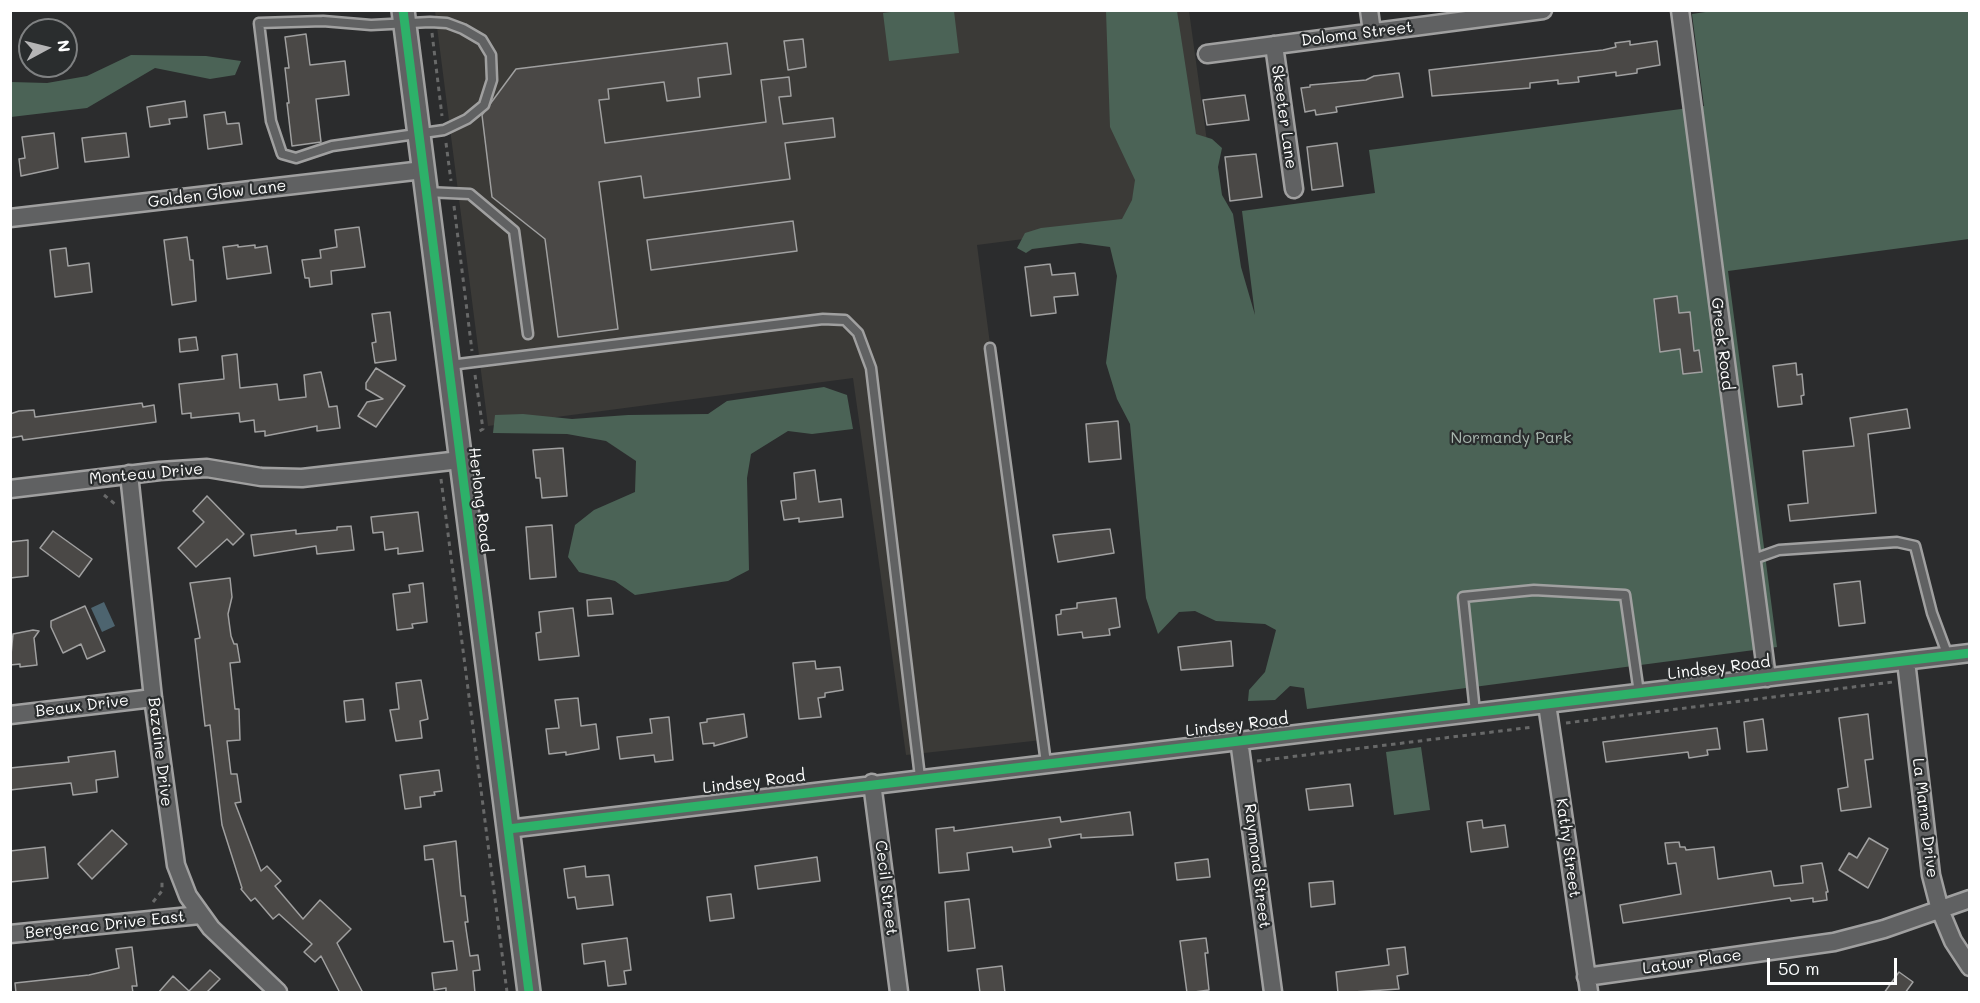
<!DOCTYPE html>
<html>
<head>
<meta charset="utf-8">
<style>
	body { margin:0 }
	#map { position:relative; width:1980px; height:1003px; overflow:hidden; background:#2b2c2d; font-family:Mali,sans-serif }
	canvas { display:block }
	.frame { position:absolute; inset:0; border:12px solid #fff; pointer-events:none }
	.north { position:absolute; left:18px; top:18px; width:60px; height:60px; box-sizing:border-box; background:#2a2d2e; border:2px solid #7f8182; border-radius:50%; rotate:83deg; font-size:16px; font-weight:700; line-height:24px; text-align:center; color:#fff }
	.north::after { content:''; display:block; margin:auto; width:21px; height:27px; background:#b5b5b6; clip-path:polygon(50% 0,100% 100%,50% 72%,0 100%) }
	.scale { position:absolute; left:1767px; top:958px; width:130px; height:27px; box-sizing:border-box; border:3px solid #fff; border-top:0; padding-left:8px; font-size:18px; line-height:21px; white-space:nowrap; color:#fff; -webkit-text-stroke:4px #2a2d2e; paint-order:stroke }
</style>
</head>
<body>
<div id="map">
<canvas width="1980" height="1003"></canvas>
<div class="frame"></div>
<div class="north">N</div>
<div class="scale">50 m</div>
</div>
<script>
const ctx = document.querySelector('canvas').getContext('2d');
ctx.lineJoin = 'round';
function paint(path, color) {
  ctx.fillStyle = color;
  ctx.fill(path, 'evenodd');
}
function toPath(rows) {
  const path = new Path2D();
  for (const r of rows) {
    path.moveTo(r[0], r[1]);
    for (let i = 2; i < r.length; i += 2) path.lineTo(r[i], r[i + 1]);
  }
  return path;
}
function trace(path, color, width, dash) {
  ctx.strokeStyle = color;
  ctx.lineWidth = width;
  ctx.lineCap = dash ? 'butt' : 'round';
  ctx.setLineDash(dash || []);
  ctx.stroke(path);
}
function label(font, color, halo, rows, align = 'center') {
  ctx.font = font + ' Mali,sans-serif';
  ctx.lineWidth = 4.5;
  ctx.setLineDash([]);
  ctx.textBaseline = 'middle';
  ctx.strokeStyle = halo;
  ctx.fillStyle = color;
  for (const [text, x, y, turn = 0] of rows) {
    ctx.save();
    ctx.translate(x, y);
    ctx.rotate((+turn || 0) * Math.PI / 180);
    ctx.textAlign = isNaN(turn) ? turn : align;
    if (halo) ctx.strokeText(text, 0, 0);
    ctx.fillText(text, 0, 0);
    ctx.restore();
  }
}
const built = toPath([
	[435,11,1189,11,1217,214,977,245,1042,740,906,755,853,378,488,426]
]);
const green = toPath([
	[906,10,954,11,959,53,889,61,883,13],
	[1719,10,1969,11,1969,239,1728,271,1777,647,1307,709,1304,688,1290,686,1275,700,1248,701,1249,690,1265,672,1276,630,1265,624,1216,621,1195,611,1179,612,1158,634,1146,598,1130,424,1117,399,1106,363,1117,276,1110,247,1080,243,1032,249,1026,253,1017,248,1025,233,1041,228,1122,219,1132,200,1135,180,1110,127,1106,11,1177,11,1196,134,1212,139,1222,148,1218,167,1222,195,1233,214,1241,267,1255,315,1242,211,1375,193,1369,150,1704,106,1692,14],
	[131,55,206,56,241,61,235,75,210,79,155,68,87,108,11,117,11,82,47,83,87,76],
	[824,387,847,395,853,429,812,434,788,431,751,454,747,478,749,570,728,581,635,595,615,581,579,572,568,557,575,525,594,510,635,492,636,461,606,441,567,434,493,433,495,415,523,414,572,419,628,415,708,414,727,401],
	[1421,747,1430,810,1394,815,1386,752]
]);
const water = toPath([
	[104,602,115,626,102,632,91,608]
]);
const building = toPath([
	[306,34,310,65,345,61,349,95,316,99,321,142,292,146,287,103,289,103,285,68,289,68,285,37,306,34],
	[803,39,806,67,788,70,784,41,803,39],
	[1630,41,1630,45,1657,41,1660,65,1637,69,1637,73,1616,76,1616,72,1578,77,1579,82,1558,84,1558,80,1530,83,1530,88,1432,96,1429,70,1603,50,1616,47,1615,43,1630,41],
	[727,43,731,74,698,78,700,97,667,101,664,82,608,89,609,99,599,100,605,143,766,122,761,80,789,77,791,96,779,97,783,124,833,118,835,137,785,143,790,179,644,198,641,176,599,182,618,329,558,337,545,239,492,197,482,115,516,69,727,43],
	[1399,73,1403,97,1336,107,1337,112,1316,115,1315,110,1305,112,1301,88,1310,87,1310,85,1366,80,1374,76,1399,73],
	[1245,95,1249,120,1207,125,1203,100,1245,95],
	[185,101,187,117,169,119,170,124,150,127,147,107,185,101],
	[225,112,227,124,239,123,242,144,208,149,204,115,225,112],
	[54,133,58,168,21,176,19,159,25,158,22,137,54,133],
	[126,133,129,157,85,162,82,138,126,133],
	[1337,143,1343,186,1312,190,1307,147,1337,143],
	[1256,154,1262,197,1230,201,1225,157,1256,154],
	[793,221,797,251,651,270,647,240,793,221],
	[359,227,365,267,331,271,332,284,310,287,309,278,305,278,302,260,321,258,320,250,337,247,335,230,359,227],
	[187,237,190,260,193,260,196,301,172,305,164,240,187,237],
	[238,245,238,247,255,245,255,248,267,246,271,273,227,279,223,247,238,245],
	[66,248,68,266,89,263,92,292,55,297,50,250,66,248],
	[1050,264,1052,275,1075,273,1078,295,1054,297,1056,313,1031,316,1025,267,1050,264],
	[1677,296,1679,313,1690,312,1694,351,1699,350,1702,372,1683,374,1680,349,1660,352,1654,299,1677,296],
	[390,312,396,360,375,363,372,343,376,342,372,314,390,312],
	[196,337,198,350,180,352,179,339,196,337],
	[237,354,240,388,277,384,279,400,306,397,304,375,321,372,329,407,337,406,340,428,317,431,317,426,265,436,265,431,255,432,254,420,240,422,239,413,191,418,191,413,182,414,179,384,224,379,222,356,237,354],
	[1796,363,1797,375,1802,374,1804,395,1801,396,1802,404,1778,407,1773,366,1796,363],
	[376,368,405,386,376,427,358,416,367,402,383,399,366,389,366,383,376,368],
	[142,403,143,407,154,405,156,422,53,436,23,440,22,436,10,438,10,414,19,411,34,410,35,417,142,403],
	[1907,409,1910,428,1868,434,1876,513,1790,521,1788,505,1808,503,1803,451,1854,446,1850,418,1907,409],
	[1118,421,1121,459,1089,462,1086,424,1118,421],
	[563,448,567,496,542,498,540,478,536,478,533,450,563,448],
	[815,470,819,502,841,499,843,517,799,522,799,518,784,520,781,501,796,499,794,473,815,470],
	[207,496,244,534,233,545,227,539,196,567,178,548,204,522,193,511,207,496],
	[418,512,423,551,398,554,398,548,385,550,383,532,373,533,371,517,418,512],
	[552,525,556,577,530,579,526,527,552,525],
	[351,526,354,550,317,554,316,546,254,556,251,535,296,530,296,534,337,530,337,527,351,526],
	[1110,529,1114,553,1058,562,1053,535,1110,529],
	[53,531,92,559,79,577,40,548,53,531],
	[28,540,28,576,10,578,10,542,28,540],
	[230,578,232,597,228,614,231,636,234,644,237,644,240,662,230,663,235,709,239,709,240,740,227,741,231,774,237,774,241,802,235,803,261,871,267,866,281,881,275,886,303,919,320,900,351,929,337,943,363,993,340,993,321,956,315,962,304,952,312,944,279,914,273,919,255,898,251,901,241,889,242,888,222,825,210,725,205,726,195,639,200,638,190,583,230,578],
	[1860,581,1865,623,1839,626,1834,584,1860,581],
	[423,583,427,622,412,624,413,628,397,630,393,594,410,592,409,585,423,583],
	[611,598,613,614,588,616,587,600,611,598],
	[1116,598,1120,627,1109,629,1110,635,1083,638,1082,632,1058,635,1056,615,1061,614,1061,610,1077,608,1077,603,1116,598],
	[85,606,105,651,87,659,81,644,63,653,51,627,51,621,85,606],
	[573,608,579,656,539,660,536,633,541,632,539,612,573,608],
	[33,630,39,631,34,638,37,665,20,667,20,664,10,665,13,634,33,630],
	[1231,641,1233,666,1181,670,1178,647,1231,641],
	[815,661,816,669,840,667,843,690,825,693,825,697,818,698,821,717,799,719,793,663,815,661],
	[421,680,428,719,420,721,422,738,396,741,390,710,399,709,396,683,421,680],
	[578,698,581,726,596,724,599,749,566,755,566,752,549,754,546,729,559,728,555,700,578,698],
	[363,699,365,720,346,722,344,701,363,699],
	[744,714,747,737,714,746,714,743,703,744,700,723,707,722,707,719,744,714],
	[1868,714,1873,759,1865,760,1871,807,1841,811,1838,789,1848,787,1839,718,1868,714],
	[669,717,673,760,655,762,654,755,620,759,617,737,652,733,650,719,669,717],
	[1763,719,1767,750,1747,752,1744,722,1763,719],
	[1717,728,1720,749,1707,750,1708,755,1689,758,1688,752,1606,762,1603,742,1717,728],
	[115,751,118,777,96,780,97,792,73,795,71,783,10,790,10,768,69,762,68,757,115,751],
	[439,770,442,791,434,792,435,795,420,797,421,807,405,809,400,775,439,770],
	[1350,784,1353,806,1309,810,1306,789,1350,784],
	[1130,812,1133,835,1081,838,1081,834,1049,839,1051,847,1013,852,1012,847,967,853,969,870,939,873,936,829,954,827,954,831,1060,817,1061,822,1130,812],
	[1482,820,1483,828,1505,825,1508,847,1471,852,1467,822,1482,820],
	[112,830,127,844,92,879,78,864,112,830],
	[1869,838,1888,849,1868,888,1839,870,1849,853,1857,858,1869,838],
	[456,841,461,896,465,896,468,922,465,922,470,956,478,955,480,970,473,971,475,993,446,993,446,988,434,990,432,973,457,970,453,941,444,942,433,859,425,860,424,846,456,841],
	[1679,842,1680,847,1685,847,1686,850,1714,847,1718,879,1771,871,1774,886,1803,883,1801,866,1822,863,1828,892,1826,892,1827,900,1813,902,1813,898,1791,901,1790,898,1623,923,1620,905,1681,894,1676,863,1668,864,1665,843,1679,842],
	[45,847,48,878,10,882,10,851,45,847],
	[817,857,820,881,758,889,755,866,817,857],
	[1208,859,1210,877,1177,880,1175,863,1208,859],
	[585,866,586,877,609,875,613,905,577,909,575,897,568,898,564,869,585,866],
	[1333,881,1335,904,1311,907,1309,883,1333,881],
	[731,894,734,918,710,921,707,897,731,894],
	[969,899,975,948,948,951,945,902,969,899],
	[627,938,631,970,624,971,626,984,608,986,605,961,584,964,582,944,627,938],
	[1206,938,1208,953,1205,953,1209,990,1187,993,1180,941,1206,938],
	[132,947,137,986,132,986,133,993,16,993,15,983,89,975,119,968,116,949,132,947],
	[1405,947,1408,974,1397,976,1399,989,1338,993,1336,972,1389,965,1387,949,1405,947],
	[1002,966,1005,993,980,993,977,969,1002,966],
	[210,970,220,979,206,993,158,993,173,976,189,991,210,970],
	[1899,972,1913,982,1905,993,1884,993,1899,972]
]);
const path = toPath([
	[432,33,442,116],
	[446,143,451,181],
	[454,206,472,351],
	[475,375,483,429,476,433],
	[441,479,507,992],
	[104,495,115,504],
	[1566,723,1893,682],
	[1257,761,1533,727],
	[153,902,162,891,162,879]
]);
const service = toPath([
	[323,21,371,25,430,22,447,23,463,29,482,40,491,55,492,80,484,105,467,119,444,130,332,146,296,158,282,154,271,121,259,23,323,21],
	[426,192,470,194,514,231,528,334],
	[990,348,1046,763],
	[450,365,823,319,845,320,858,333,871,368,920,777],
	[1751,560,1779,550,1897,542,1915,546,1932,613,1948,656],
	[1475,712,1463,597,1534,590,1625,595,1639,693]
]);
const minor = toPath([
	[1369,10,1372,32],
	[1680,10,1767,678],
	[1274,45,1294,189],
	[1207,54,1543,10],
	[10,218,423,170],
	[129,474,153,698,176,865,188,896,211,928,278,992],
	[10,489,160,471,207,468,261,477,302,478,460,460],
	[1906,661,1931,875,1940,910,1953,941,1970,967],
	[1547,704,1589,992],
	[10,715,153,698],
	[1239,740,1273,992],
	[872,783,899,992],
	[508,829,1970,653],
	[10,934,200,915],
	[1586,977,1834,942,1884,929,1970,899]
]);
const tertiary = toPath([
	[403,10,529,992]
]);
const cycleway = toPath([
	[403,10,529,992],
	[508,829,1970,653]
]);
const streetNames = [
	["Doloma Street",1357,34,-7],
	["Skeeter Lane",1284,117,82],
	["Golden Glow Lane",217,194,-7],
	["Greek Road",1722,344,83],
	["Monteau Drive",146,474,-5],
	["Herlong Road",480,500,83],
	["Lindsey Road",1719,668,-7],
	["Beaux Drive",82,706,-7],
	["Lindsey Road",1237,725,-7],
	["Bazaine Drive",160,752,83],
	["Lindsey Road",754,782,-7],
	["La Marne Drive",1925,818,83],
	["Kathy Street",1568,848,82],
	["Raymond Street",1257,866,83],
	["Cecil Street",886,888,83],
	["Bergerac Drive East",105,925,-6],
	["Latour Place",1692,962,-8]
];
const parkNames = [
	["Normandy Park",1511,438]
];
paint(built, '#3b3a37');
paint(green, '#4b6356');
paint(water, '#4d646f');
paint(building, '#4a4846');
trace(building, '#a0a0a0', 1.5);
trace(service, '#a0a0a0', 13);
trace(minor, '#a0a0a0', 21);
trace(tertiary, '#a0a0a0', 26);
trace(path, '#686969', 3, [4.5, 4.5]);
trace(service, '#606162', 8);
trace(minor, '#606162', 16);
trace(tertiary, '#606162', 21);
trace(cycleway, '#2db169', 9);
label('16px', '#fff', '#2a2d2e', streetNames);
label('16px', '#a8b6ae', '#2a2d2e', parkNames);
</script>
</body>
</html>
